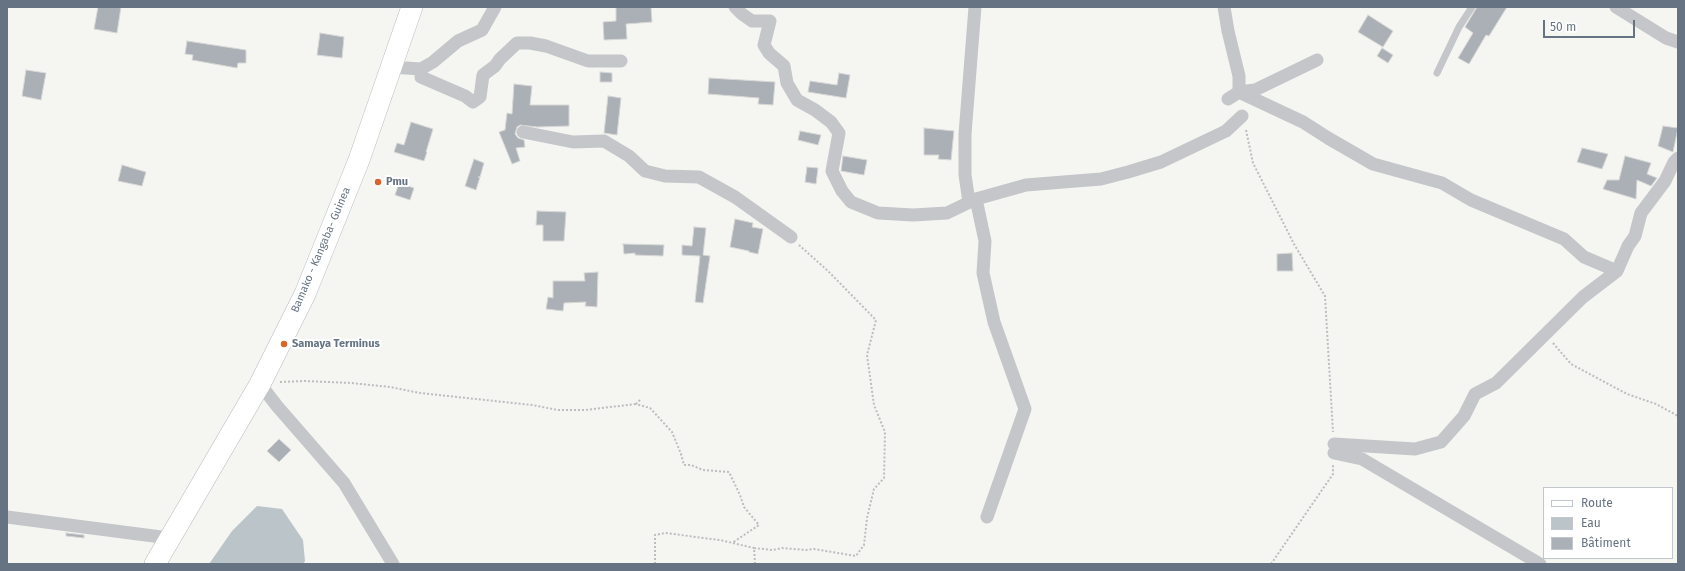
<!DOCTYPE html>
<html>
<head>
<meta charset="utf-8">
<style>
	body { margin:0 }
	#map { position:relative; width:1685px; height:571px; overflow:hidden; background:#f5f6f2; font-family:"Fira Sans",sans-serif }
	canvas { display:block }
	.frame { position:absolute; inset:0; border:8px solid #667382; pointer-events:none }
	.legend { position:absolute; left:1543px; top:487px; width:130px; height:72px; box-sizing:border-box; background:#fff; border:1px solid #c2c7cd; margin:0; padding:5px 7px; list-style:none; font-size:12px; color:#667382 }
	.legend li { display:flex; align-items:center; gap:8px; height:20px }
	.legend b { width:20px; border:1px solid #c2c7cd }
	.scale { position:absolute; left:1543px; top:20px; width:92px; height:18px; box-sizing:border-box; border:2px solid #667382; border-top:0; padding-left:5px; font-size:12px; line-height:14px; white-space:nowrap; color:#667382; -webkit-text-stroke:3px #fff; paint-order:stroke }
</style>
</head>
<body>
<div id="map">
<canvas width="1685" height="571"></canvas>
<div class="frame"></div>
<ul class="legend">
<li><b style="height:5px;background:#fff"></b>Route</li>
<li><b style="height:11px;background:#bbc4c9"></b>Eau</li>
<li><b style="height:11px;background:#aab0b6"></b>Bâtiment</li>
</ul>
<div class="scale">50 m</div>
</div>
<script>
const ctx = document.querySelector('canvas').getContext('2d');
ctx.lineJoin = 'round';
function paint(path, color) {
  ctx.fillStyle = color;
  ctx.fill(path, 'evenodd');
}
function toPath(rows) {
  const path = new Path2D();
  for (const r of rows) {
    path.moveTo(r[0], r[1]);
    for (let i = 2; i < r.length; i += 2) path.lineTo(r[i], r[i + 1]);
  }
  return path;
}
function trace(path, color, width, dash) {
  ctx.strokeStyle = color;
  ctx.lineWidth = width;
  ctx.lineCap = dash ? 'butt' : 'round';
  ctx.setLineDash(dash || []);
  ctx.stroke(path);
}
function label(font, color, halo, rows, align = 'center') {
  ctx.font = font + ' "Fira Sans",sans-serif';
  ctx.lineWidth = 4;
  ctx.setLineDash([]);
  ctx.textBaseline = 'middle';
  ctx.strokeStyle = halo;
  ctx.fillStyle = color;
  for (const [text, x, y, turn = 0] of rows) {
    ctx.save();
    ctx.translate(x, y);
    ctx.rotate((+turn || 0) * Math.PI / 180);
    ctx.textAlign = isNaN(turn) ? turn : align;
    if (halo) ctx.strokeText(text, 0, 0);
    ctx.fillText(text, 0, 0);
    ctx.restore();
  }
}
const water = toPath([
	[257,506,282,509,303,540,305,561,303,564,209,564,232,531]
]);
const building = toPath([
	[98,7,121,7,117,33,94,29,98,7],
	[616,7,651,7,652,22,626,24,627,39,604,40,603,22,616,21,616,7],
	[1477,7,1507,7,1489,36,1486,35,1469,64,1458,58,1473,33,1465,27,1477,7],
	[1368,15,1393,31,1383,47,1358,32,1368,15],
	[320,33,344,37,342,58,317,55,320,33],
	[187,41,246,50,246,63,238,63,237,68,192,60,193,55,185,54,187,41],
	[1382,48,1393,55,1388,63,1377,56,1382,48],
	[26,70,46,73,41,100,22,96,26,70],
	[600,72,612,73,612,82,600,82,600,72],
	[839,73,850,75,846,98,808,92,810,81,837,85,839,73],
	[709,78,775,82,773,105,758,104,759,98,708,94,709,78],
	[514,84,532,86,530,105,569,105,569,126,537,127,520,125,517,127,515,134,518,138,524,140,525,147,516,148,520,161,512,164,499,132,505,130,507,113,512,114,514,84],
	[608,96,621,98,617,135,604,133,608,96],
	[411,122,433,129,426,152,427,152,424,161,394,152,397,143,404,145,411,122],
	[1663,126,1678,128,1673,152,1658,146,1663,126],
	[924,128,954,131,951,160,938,159,939,155,924,155,924,128],
	[800,131,821,135,818,145,798,140,800,131],
	[1582,148,1608,154,1602,169,1577,162,1582,148],
	[843,156,867,160,864,175,841,171,843,156],
	[1625,156,1651,163,1647,174,1657,178,1651,186,1637,180,1636,199,1603,189,1607,180,1619,180,1625,156],
	[474,159,484,163,480,177,478,177,480,177,476,190,465,186,474,159],
	[122,165,146,172,142,186,118,181,122,165],
	[807,167,818,168,816,184,805,182,807,167],
	[399,183,414,188,410,200,395,195,399,183],
	[537,211,566,212,564,241,543,241,543,225,536,225,537,211],
	[735,219,753,223,752,227,763,229,758,254,749,252,749,251,730,247,735,219],
	[694,227,706,228,703,255,710,256,703,303,695,302,700,256,682,255,682,245,692,246,694,227],
	[623,244,664,245,663,256,635,255,635,253,624,254,623,244],
	[1292,253,1293,271,1277,271,1277,254,1292,253],
	[598,272,597,307,585,306,586,302,564,303,563,311,546,309,548,297,553,298,553,281,585,281,584,273,598,272],
	[279,439,291,450,279,462,267,451,279,439],
	[66,533,84,535,84,538,66,536,66,533]
]);
const path = toPath([
	[1246,130,1253,163,1294,244,1325,296,1333,432],
	[1553,343,1571,364,1627,394,1656,404,1678,416],
	[280,382,303,381,351,383,390,387,420,393,532,405,558,410,585,410,636,404],
	[640,400,636,404,650,408,672,432,681,454,684,465,691,465,703,470,729,472,740,495,744,507,759,525,732,543],
	[655,564,655,535,665,533,720,540,754,548],
	[755,564,754,548,773,550,782,548,806,550,814,549,856,556,864,545,867,518,874,489,884,478,885,432,874,405,867,355,876,320,828,271,799,245],
	[1271,564,1333,474,1333,465]
]);
const service = toPath([
	[1437,73,1459,27,1472,7]
]);
const minor = toPath([
	[735,7,742,14,752,21,770,21,764,45,769,53,784,66,787,83,797,100,815,110,831,122,839,133,832,171,842,191,851,202,878,213,913,215,947,213,976,199,1026,185,1101,179,1128,172,1161,162,1226,131,1242,116],
	[1224,7,1228,31,1239,76,1239,92,1228,99],
	[1616,7,1666,38,1678,42],
	[391,67,421,69,433,62,458,41,482,30,495,7],
	[421,69,421,77,465,96,473,102,480,97,483,75,495,66,500,59,517,43,530,43,546,46,588,61,621,61],
	[1239,92,1303,122,1328,138,1373,164,1442,183,1471,200,1564,239,1584,257,1617,271,1583,297,1496,383,1475,394,1464,416,1441,442,1415,449,1334,444],
	[1239,92,1255,90,1317,60],
	[523,132,573,142,604,141,629,156,645,171,665,176,699,177,735,197,791,237],
	[976,199,985,241,983,273,994,322,1025,409,987,517],
	[969,202,965,175,965,134,975,7],
	[1617,271,1628,246,1635,236,1641,213,1665,181,1674,162,1678,158],
	[260,384,277,406,344,483,393,564],
	[1334,453,1362,459,1540,564],
	[7,517,169,538]
]);
const primary = toPath([
	[155,564,260,384,305,294,359,160,412,7]
]);
const markers = [
	[378,182,4,"#da642d"],
	[284,344,4,"#da642d"]
];
const poiNames = [
	["Pmu",386,182],
	["Samaya Terminus",292,344]
];
const streetNames = [
	["Bamako - Kangaba- Guinea",321,250,-67]
];
paint(water, '#bbc4c9');
paint(building, '#aab0b6');
trace(building, '#d7d7d5', 1);
trace(primary, '#b4b8bc', 22);
trace(path, '#bbbdbf', 2, [2, 2]);
trace(service, '#c4c6ca', 7);
trace(minor, '#c4c6ca', 13);
trace(primary, '#fff', 21);
for (const [x, y, r, color] of markers) {
  const dot = new Path2D();
  dot.arc(x, y, r, 0, 2 * Math.PI);
  ctx.fillStyle = color;
  ctx.fill(dot);
  trace(dot, '#fff', 1.5);
}
label('bold 11px', '#667382', '#fff', poiNames, 'left');
label('11px', '#667382', '#fff', streetNames);
</script>
</body>
</html>
